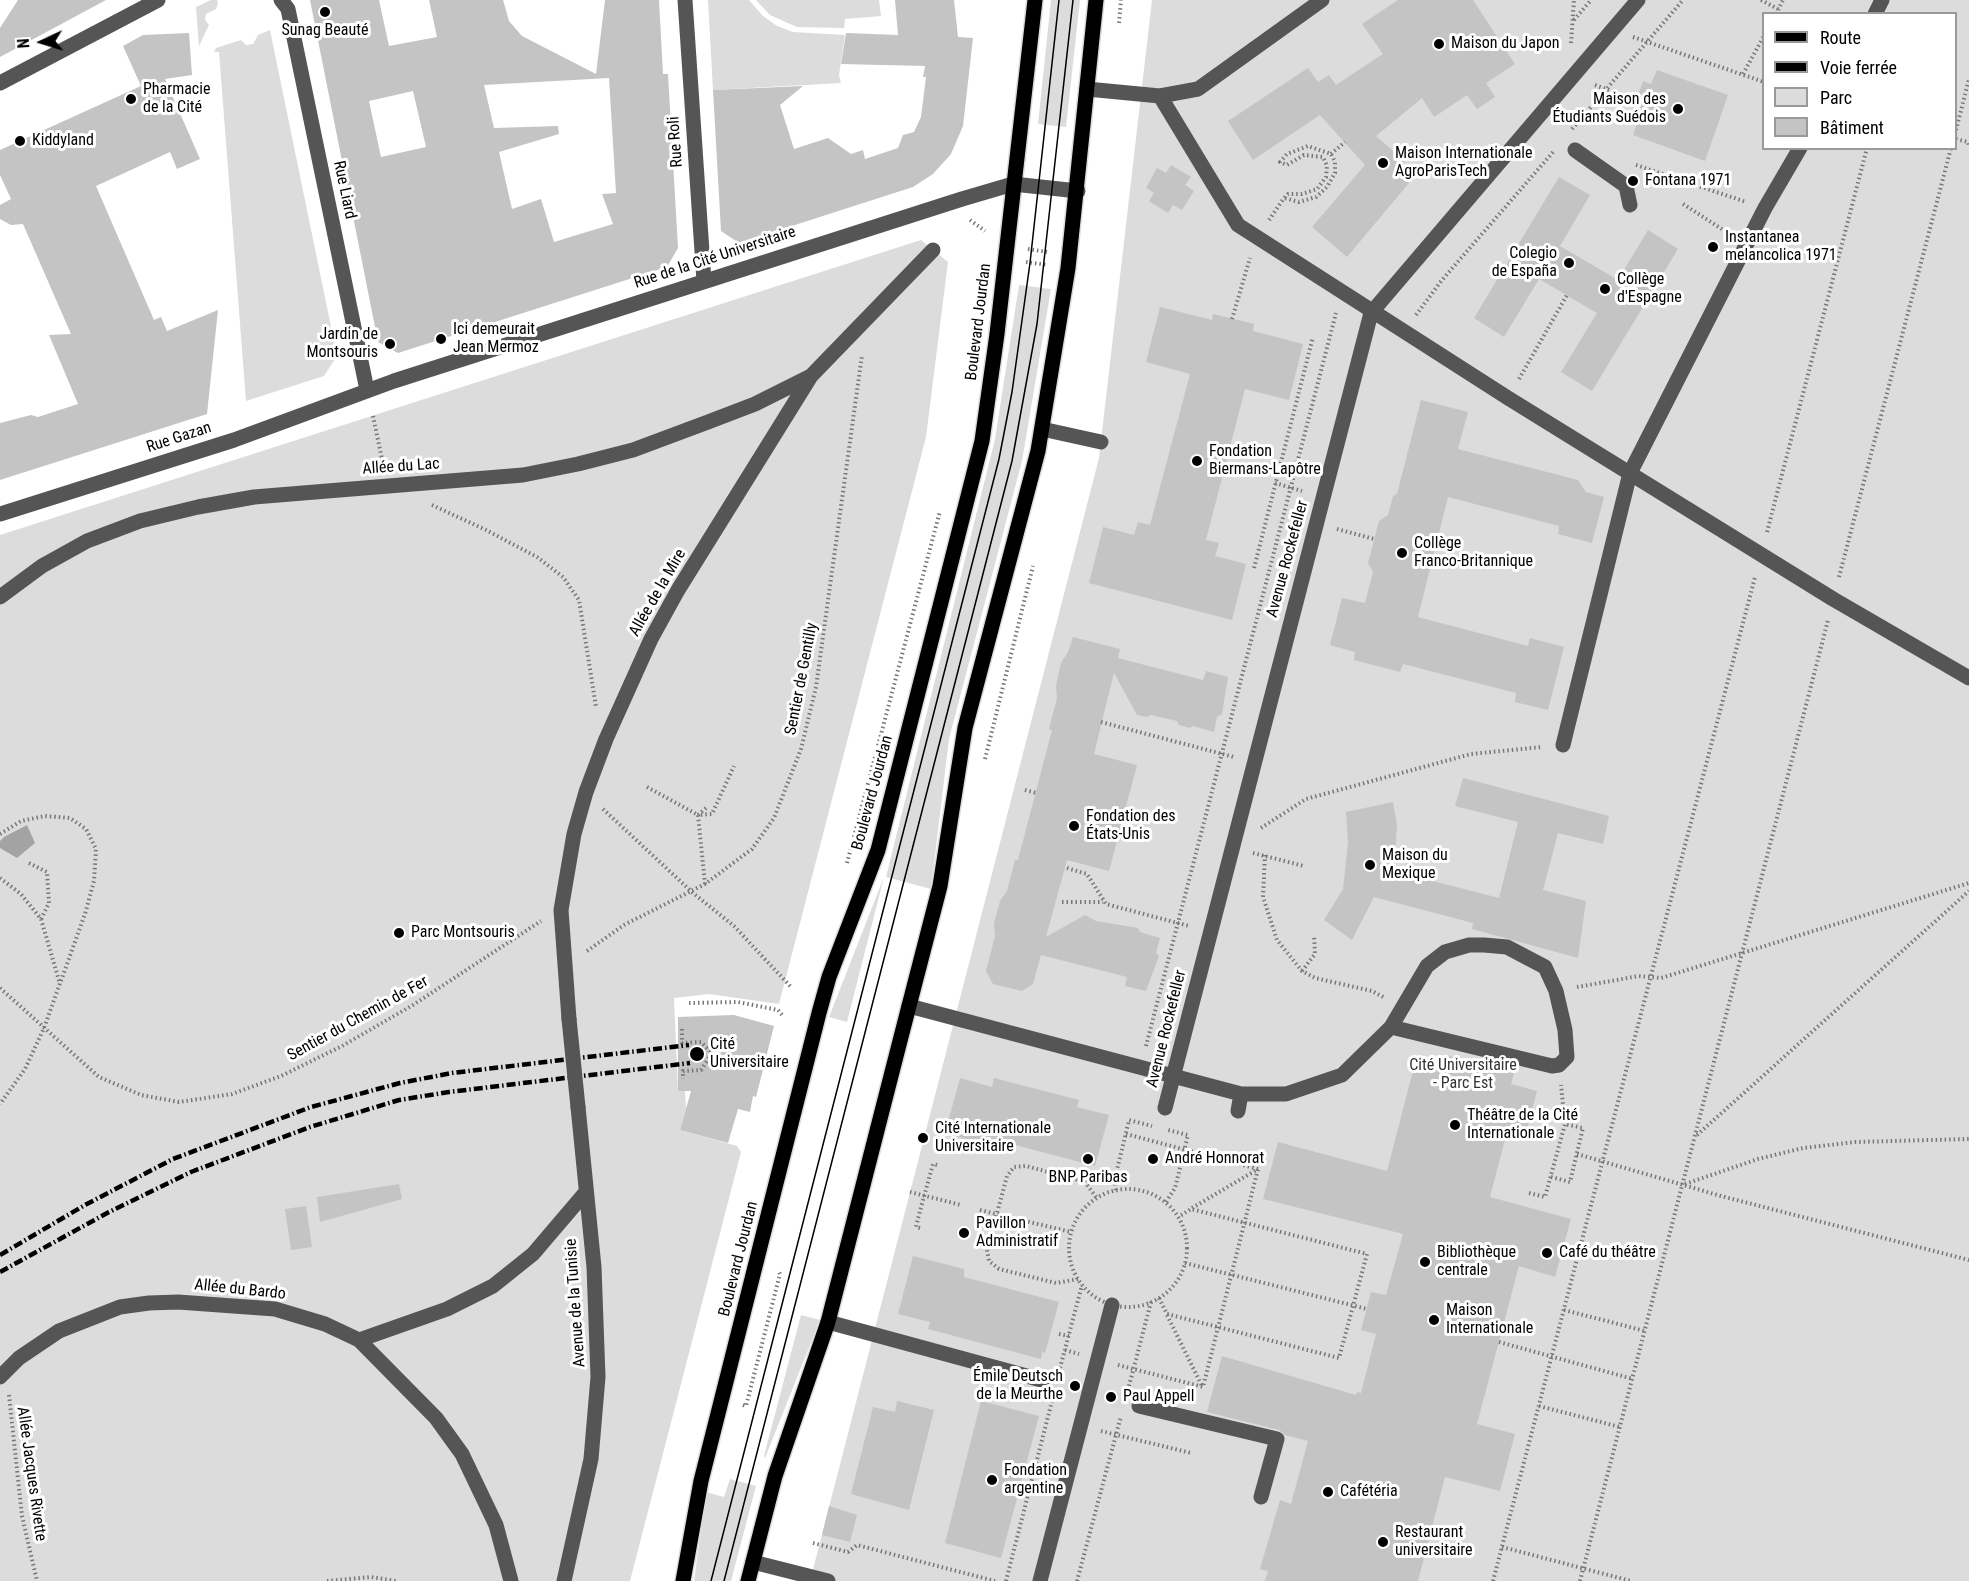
<!DOCTYPE html>
<html>
<head>
<meta charset="utf-8">
<style>
	body { margin:0 }
	#map { position:relative; width:1969px; height:1581px; overflow:hidden; background:#fff; font-family:"Roboto Condensed",sans-serif }
	canvas { display:block }
	.legend { position:absolute; left:1762px; top:12px; width:195px; height:138px; box-sizing:border-box; background:#fff; border:2px solid #999; margin:0; padding:8px 10px; list-style:none; font-size:18px; color:#000 }
	.legend li { display:flex; align-items:center; gap:12px; height:30px }
	.legend b { width:30px; border:2px solid #999 }
	.north { position:absolute; left:12px; top:12px; width:60px; height:60px; -webkit-text-stroke:4px #fff; paint-order:stroke; rotate:266deg; font-size:16px; font-weight:700; line-height:24px; text-align:center; color:#000 }
	.north::after { content:''; display:block; margin:auto; width:21px; height:27px; background:#000; clip-path:polygon(50% 0,100% 100%,50% 72%,0 100%) }
</style>
</head>
<body>
<div id="map">
<canvas width="1969" height="1581"></canvas>
<ul class="legend">
<li><b style="height:8px;background:#000"></b>Route</li>
<li><b style="height:8px;background:#000"></b>Voie ferrée</li>
<li><b style="height:16px;background:#dcdcdc"></b>Parc</li>
<li><b style="height:16px;background:#c4c4c4"></b>Bâtiment</li>
</ul>
<div class="north">N</div>
</div>
<script>
const ctx = document.querySelector('canvas').getContext('2d');
ctx.lineJoin = 'round';
function paint(path, color) {
  ctx.fillStyle = color;
  ctx.fill(path, 'evenodd');
}
function toPath(rows) {
  const path = new Path2D();
  for (const r of rows) {
    if (r.length === 3) {
      path.moveTo(r[0] + r[2], r[1]);
      path.arc(r[0], r[1], r[2], 0, 2 * Math.PI);
      continue;
    }
    path.moveTo(r[0], r[1]);
    for (let i = 2; i < r.length; i += 2) path.lineTo(r[i], r[i + 1]);
  }
  return path;
}
function trace(path, color, width, dash) {
  ctx.strokeStyle = color;
  ctx.lineWidth = width;
  ctx.lineCap = dash ? 'butt' : 'round';
  ctx.setLineDash(dash || []);
  ctx.stroke(path);
}
function label(font, color, halo, rows, align = 'center') {
  ctx.font = font + ' "Roboto Condensed",sans-serif';
  ctx.lineWidth = 6;
  ctx.setLineDash([]);
  ctx.textBaseline = 'middle';
  ctx.strokeStyle = halo;
  ctx.fillStyle = color;
  for (const [text, x, y, turn = 0] of rows) {
    ctx.save();
    ctx.translate(x, y);
    ctx.rotate((+turn || 0) * Math.PI / 180);
    ctx.textAlign = isNaN(turn) ? turn : align;
    if (halo) ctx.strokeText(text, 0, 0);
    ctx.fillText(text, 0, 0);
    ctx.restore();
  }
}
const green = toPath([
	[211,0,217,0,218,3,216,9,206,14,205,20,209,25,199,46,196,7],
	[708,0,749,0,763,16,777,26,793,32,845,35,839,75,841,83,713,90],
	[756,0,879,0,881,16,845,19,844,28,797,27,770,15],
	[1051,0,1080,0,1066,127,1038,124],
	[1152,0,1969,0,1969,1581,810,1581,1099,458],
	[1764,14,1956,14,1956,148,1764,148],
	[270,30,337,356,324,376,246,401,219,52,214,52,216,48,241,40,246,45,253,44,258,35],
	[921,240,948,262,926,437,779,1004,709,994,674,998,678,1091,685,1091,686,1108,680,1130,737,1146,741,1152,630,1581,0,1581,0,535],
	[1019,285,1051,289,1022,461,949,739,931,889,886,877,995,439],
	[884,877,847,1022,829,1017],
	[801,1315,820,1320,765,1458,764,1456],
	[730,1479,756,1486,731,1581,694,1581,706,1492,724,1497]
]);
const water = toPath([
	[27,825,35,843,17,858,0,848,0,841,4,837]
]);
const building = toPath([
	[18,0,106,0,0,57,0,28],
	[310,0,379,0,389,46,437,37,429,0,503,0,509,21,522,36,596,74,605,0,659,0,663,74,668,74,678,248,667,267,398,353,378,342],
	[609,78,616,193,602,194,613,224,554,242,541,199,512,209,499,152,559,134,558,126,494,128,484,85],
	[413,91,426,147,381,157,369,101],
	[895,0,954,0,958,37,973,38,963,126,951,154,933,174,913,187,739,243,721,231,713,90,803,86,780,105,794,149,828,138,851,154,863,150,865,159,898,148,903,135,914,132,921,117,926,77,923,77,925,66,841,64,846,33,898,35],
	[1398,0,1473,0,1515,64,1486,83,1495,97,1477,109,1467,95,1434,117,1422,98,1376,136,1405,161,1396,171,1409,183,1347,257,1312,227,1365,165,1320,115,1253,160,1228,121,1308,68,1318,82,1329,75,1336,85,1383,54,1362,24],
	[189,33,192,75,165,79,200,159,177,169,170,152,96,186,154,320,161,317,167,331,218,310,207,414,0,480,0,423,31,415,38,417,78,404,49,335,71,334,23,224,11,225,0,219,0,205,11,199,0,175,0,150,141,86,123,46,143,35],
	[1657,70,1728,95,1705,161,1633,135,1638,121,1630,118,1643,81,1651,84],
	[1171,165,1191,177,1185,185,1194,191,1182,210,1173,205,1168,213,1149,201,1154,193,1146,188,1157,168,1166,173],
	[1559,177,1590,195,1560,246,1618,280,1648,230,1678,249,1592,391,1561,372,1597,313,1539,279,1504,337,1474,318],
	[1160,307,1212,320,1213,314,1254,324,1253,331,1303,344,1289,400,1245,389,1206,540,1219,543,1215,556,1246,564,1232,620,1089,583,1103,527,1134,535,1138,522,1150,525,1190,374,1146,362],
	[1421,400,1468,412,1458,449,1578,480,1586,492,1604,497,1592,543,1558,534,1559,526,1448,497,1418,617,1528,646,1530,638,1564,647,1548,710,1515,702,1516,693,1403,664,1400,672,1354,660,1355,652,1330,645,1342,598,1365,603,1373,572,1368,563,1379,521,1388,515,1393,496,1397,494],
	[1073,637,1120,649,1118,658,1203,680,1206,671,1228,677,1222,714,1217,717,1214,732,1193,726,1190,728,1179,725,1177,721,1151,715,1147,717,1137,715,1114,673,1094,754,1137,765,1109,871,1067,860,1046,937,1085,915,1096,921,1138,928,1140,932,1160,938,1156,953,1159,956,1146,991,1125,986,1127,977,1041,955,1033,984,1022,991,993,984,986,971,995,936,994,924,1000,901,1007,891,1015,860,1018,860,1052,730,1049,729,1057,698,1056,685,1061,663,1068,652],
	[1463,778,1609,816,1603,844,1558,833,1543,890,1586,901,1578,958,1472,929,1473,923,1374,897,1352,940,1324,920,1343,889,1348,842,1346,812,1393,802,1397,825,1394,871,1499,898,1518,822,1455,806],
	[734,1015,774,1026,756,1097,753,1096,750,1112,738,1109,728,1143,680,1130,691,1091,678,1091,678,1017],
	[1445,1055,1514,1073,1511,1084,1537,1091,1525,1137,1507,1132,1490,1197,1571,1219,1555,1277,1519,1266,1477,1424,1515,1434,1500,1491,1445,1477,1418,1581,1265,1581,1268,1571,1260,1569,1280,1500,1291,1504,1308,1441,1285,1435,1279,1430,1207,1412,1222,1356,1356,1395,1357,1392,1361,1393,1376,1334,1361,1330,1371,1292,1386,1295,1403,1234,1263,1199,1278,1142,1387,1171,1416,1059,1442,1066],
	[960,1078,992,1087,994,1078,1079,1100,1077,1107,1109,1115,1095,1166,1000,1141,998,1148,945,1133],
	[399,1184,402,1199,320,1222,317,1197],
	[306,1206,312,1247,291,1250,285,1209],
	[913,1256,964,1269,964,1277,1059,1302,1045,1353,1042,1352,1041,1359,928,1329,930,1322,898,1314],
	[897,1401,934,1410,909,1510,851,1494,873,1407,895,1412],
	[981,1401,1039,1416,1001,1558,945,1543],
	[829,1506,857,1515,850,1542,822,1535]
]);
const minorTunnel = toPath([
	[1045,1381,1139,1406]
]);
const path = toPath([
	[1761,0,1778,9],
	[1776,14,1783,0],
	[1574,20,1591,0],
	[1119,23,1121,0],
	[1633,37,1764,82],
	[1571,43,1574,0],
	[1743,74,1764,36],
	[1595,85,1636,100],
	[1572,129,1683,0],
	[1956,130,1969,79],
	[1956,139,1968,142,1969,146],
	[1331,154,1345,142],
	[1636,165,1746,202],
	[1683,204,1728,233],
	[970,220,985,231],
	[1269,220,1284,198,1288,194,1302,194,1317,189,1326,177,1327,166,1323,157,1304,155,1287,165,1280,162,1287,154,1308,146,1331,154,1335,162,1335,173,1327,187,1316,197,1299,202,1284,198],
	[1028,249,1047,252],
	[1026,262,1048,265],
	[1416,315,1442,280,1554,151],
	[1232,319,1250,258],
	[1519,379,1567,295],
	[373,416,383,464],
	[1275,483,1302,491],
	[432,505,486,530,537,557,563,577,579,600,596,707],
	[1337,529,1374,539],
	[1767,532,1867,148],
	[1254,568,1313,337],
	[1839,577,1951,148],
	[1101,722,1234,757],
	[985,759,1033,566],
	[647,787,698,815,705,884],
	[1025,790,1036,793],
	[706,808,698,815,712,814,734,766],
	[603,809,693,893,734,926,791,987],
	[1261,828,1306,799,1471,754,1542,747],
	[0,834,21,821,45,816,70,818,86,829,96,849,94,881,85,914,44,1028,25,1069,0,1104],
	[1253,853,1304,866],
	[1265,855,1263,897,1277,940,1302,971,1315,978,1372,991,1385,998],
	[29,863,47,872,49,903,41,919],
	[847,863,940,511],
	[1067,868,1087,874,1106,904,1189,926],
	[0,878,21,894,41,919,60,984],
	[1062,902,1103,902],
	[587,951,624,925,705,884,752,849,774,818,801,749,816,687,862,355],
	[1302,971,1315,954,1314,935],
	[1577,987,1639,976,1661,978,1969,883],
	[0,988,99,1077,141,1095,179,1102,232,1094,281,1076,342,1046,413,1005,541,921],
	[689,1003,738,1002,778,1010,783,1016],
	[682,1029,682,1043,701,1042,712,1053,701,1070,683,1071,683,1079],
	[1146,1046,1336,313],
	[1126,1134,1258,1169],
	[1697,1135,1969,891],
	[1577,1154,1721,1196,1969,1260],
	[1551,1177,1570,1182,1583,1128,1565,1124],
	[1685,1184,1758,1159,1803,1148,1855,1142,1969,1139],
	[1128,1248,59],
	[1116,1190,1115,1178,1129,1120,1152,1126],
	[910,1192,961,1205],
	[1529,1193,1545,1197,1565,1124,1561,1085],
	[1166,1202,1175,1188,1188,1135,1168,1130],
	[1192,1208,1258,1169],
	[980,1210,1071,1232],
	[920,1228,916,1227,920,1211,933,1164,937,1165],
	[1185,1263,1367,1309],
	[1078,1279,1056,1283,999,1269,989,1261,987,1250,1007,1176,1014,1167,1026,1166,1085,1182,1096,1197],
	[1159,1298,1167,1314,1339,1358,1367,1254,1191,1209,1180,1216],
	[1564,1310,1645,1331],
	[1167,1315,1202,1386],
	[1059,1334,1069,1336],
	[1499,1342,1633,1379],
	[1065,1350,1079,1354],
	[1118,1365,1203,1387,1258,1169],
	[1060,1368,1082,1285],
	[1129,1386,1151,1302],
	[9,1395,22,1516,37,1581],
	[743,1405,746,1406,780,1274,778,1270],
	[1539,1406,1620,1427],
	[1101,1431,1191,1453],
	[1021,1487,1040,1492],
	[813,1543,848,1552,857,1545,995,1581],
	[1502,1547,1631,1581],
	[327,1581,371,1577,396,1581],
	[1006,1581,1052,1401],
	[1077,1581,1121,1416],
	[1493,1581,1755,577],
	[1580,1581,1828,620]
]);
const minor = toPath([
	[281,0,288,9,367,390],
	[685,0,704,281],
	[1875,14,1882,0],
	[0,83,158,0],
	[1087,89,1160,96,1198,89,1322,0],
	[1160,96,1238,225,1508,398,1833,599,1969,678],
	[1575,150,1626,186,1630,205],
	[1042,429,1101,442],
	[0,514,234,440,394,381,962,199,1013,184,1078,191],
	[0,597,42,566,87,541,140,521,198,507,254,497,523,475,578,464,633,450,708,422,755,404,811,376],
	[1563,745,1630,473,1765,208,1800,148],
	[909,1006,1241,1094,1286,1094,1342,1075,1391,1027,1427,966,1445,952,1469,945,1484,945,1507,947,1545,967,1556,991,1565,1030,1567,1057,1559,1065,1552,1066,1391,1027],
	[569,1019,561,910,574,834,586,792,606,739,651,639,678,590,811,376,933,250],
	[1165,1108,1371,313,1638,0],
	[1238,1111,1241,1094],
	[828,1322,1045,1381],
	[359,1340,436,1418,462,1454,496,1525,511,1581],
	[0,1377,19,1358,59,1331,120,1307,149,1303,178,1302,275,1309,325,1324,359,1340,447,1309,493,1286,533,1254,585,1193],
	[1139,1406,1277,1439,1261,1497],
	[753,1562,828,1581],
	[564,1581,591,1459,598,1377,594,1267,578,1107],
	[1040,1581,1112,1305]
]);
const major = toPath([
	[683,1581,701,1481,819,1013,829,977,878,850,982,441,997,334,1035,0],
	[748,1581,775,1476,828,1322,901,1037,940,886,965,728,1038,451,1068,268,1096,0]
]);
const tram = toPath([
	[711,1581,999,459,1012,392,1030,263,1059,0],
	[724,1581,1012,461,1037,324,1073,0]
]);
const rail = toPath([
	[0,1255,85,1205,173,1159,311,1107,400,1083,452,1073,689,1045],
	[0,1272,109,1212,191,1172,310,1127,399,1100,449,1092,690,1063]
]);
const minorBridge = toPath([
	[569,1019,578,1107]
]);
const markers = [
	[325,12,6,"#000"],
	[1439,44,6,"#000"],
	[131,99,6,"#000"],
	[1678,109,6,"#000"],
	[20,141,6,"#000"],
	[1383,163,6,"#000"],
	[1633,181,6,"#000"],
	[1713,247,6,"#000"],
	[1569,263,6,"#000"],
	[1605,289,6,"#000"],
	[441,339,6,"#000"],
	[390,344,6,"#000"],
	[1197,461,6,"#000"],
	[1402,553,6,"#000"],
	[1074,826,6,"#000"],
	[1370,865,6,"#000"],
	[399,933,6,"#000"],
	[697,1054,8,"#000"],
	[1455,1125,6,"#000"],
	[923,1138,6,"#000"],
	[1088,1159,6,"#000"],
	[1153,1159,6,"#000"],
	[964,1233,6,"#000"],
	[1547,1253,6,"#000"],
	[1425,1262,6,"#000"],
	[1434,1320,6,"#000"],
	[1075,1386,6,"#000"],
	[1111,1397,6,"#000"],
	[992,1480,6,"#000"],
	[1328,1492,6,"#000"],
	[1383,1542,6,"#000"]
];
const poiNames = [
	["Sunag Beauté",325,31,"center"],
	["Maison du Japon",1451,44],
	["Pharmacie",143,90],
	["de la Cité",143,108],
	["Maison des",1666,100,"right"],
	["Étudiants Suédois",1666,118,"right"],
	["Kiddyland",32,141],
	["Maison Internationale",1395,154],
	["AgroParisTech",1395,172],
	["Fontana 1971",1645,181],
	["Instantanea",1725,238],
	["melancolica 1971",1725,256],
	["Colegio",1557,254,"right"],
	["de España",1557,272,"right"],
	["Collège",1617,280],
	["d'Espagne",1617,298],
	["Ici demeurait",453,330],
	["Jean Mermoz",453,348],
	["Jardin de",378,335,"right"],
	["Montsouris",378,353,"right"],
	["Fondation",1209,452],
	["Biermans-Lapôtre",1209,470],
	["Collège",1414,544],
	["Franco-Britannique",1414,562],
	["Fondation des",1086,817],
	["États-Unis",1086,835],
	["Maison du",1382,856],
	["Mexique",1382,874],
	["Parc Montsouris",411,933],
	["Cité",710,1045],
	["Universitaire",710,1063],
	["Théâtre de la Cité",1467,1116],
	["Internationale",1467,1134],
	["Cité Internationale",935,1129],
	["Universitaire",935,1147],
	["André Honnorat",1165,1159],
	["BNP Paribas",1088,1178,"center"],
	["Pavillon",976,1224],
	["Administratif",976,1242],
	["Bibliothèque",1437,1253],
	["centrale",1437,1271],
	["Café du théâtre",1559,1253],
	["Maison",1446,1311],
	["Internationale",1446,1329],
	["Émile Deutsch",1063,1377,"right"],
	["de la Meurthe",1063,1395,"right"],
	["Paul Appell",1123,1397],
	["Fondation",1004,1471],
	["argentine",1004,1489],
	["Cafétéria",1340,1492],
	["Restaurant",1395,1533],
	["universitaire",1395,1551]
];
const streetNames = [
	["Rue Roli",676,142,-94],
	["Rue Liard",344,190,78],
	["Rue de la Cité Universitaire",715,258,-18],
	["Boulevard Jourdan",979,322,-83],
	["Rue Gazan",179,438,-18],
	["Allée du Lac",401,467,-4],
	["Avenue Rockefeller",1288,559,-75],
	["Allée de la Mire",658,593,-60],
	["Sentier de Gentilly",802,679,-79],
	["Boulevard Jourdan",873,793,-75],
	["Sentier du Chemin de Fer",358,1019,-29],
	["Avenue Rockefeller",1167,1029,-76],
	["Boulevard Jourdan",739,1259,-76],
	["Allée du Bardo",240,1290,6],
	["Avenue de la Tunisie",576,1303,-94],
	["Allée Jacques Rivette",31,1474,82]
];
const parkNames = [
	["Cité Universitaire",1463,1066],
	["- Parc Est",1463,1084]
];
paint(green, '#dcdcdc');
paint(water, '#a3a3a3');
paint(building, '#c4c4c4');
trace(minorTunnel, '#d9d9d9', 15, [15, 8]);
trace(major, '#dbdbdb', 18);
trace(path, '#777', 4, [1.5, 3]);
trace(minor, '#555', 15);
trace(major, '#000', 15);
trace(tram, '#000', 1.5);
trace(rail, '#000', 4.5, [9, 3, 1.5, 3]);
trace(minorBridge, '#555', 15);
for (const [x, y, r, color] of markers) {
  const dot = new Path2D();
  dot.arc(x, y, r, 0, 2 * Math.PI);
  ctx.fillStyle = color;
  ctx.fill(dot);
  trace(dot, '#fff', 2);
}
label('16px', '#000', '#fff', poiNames, 'left');
label('16px', '#000', '#fff', streetNames);
label('16px', '#333', '#fff', parkNames);
</script>
</body>
</html>
